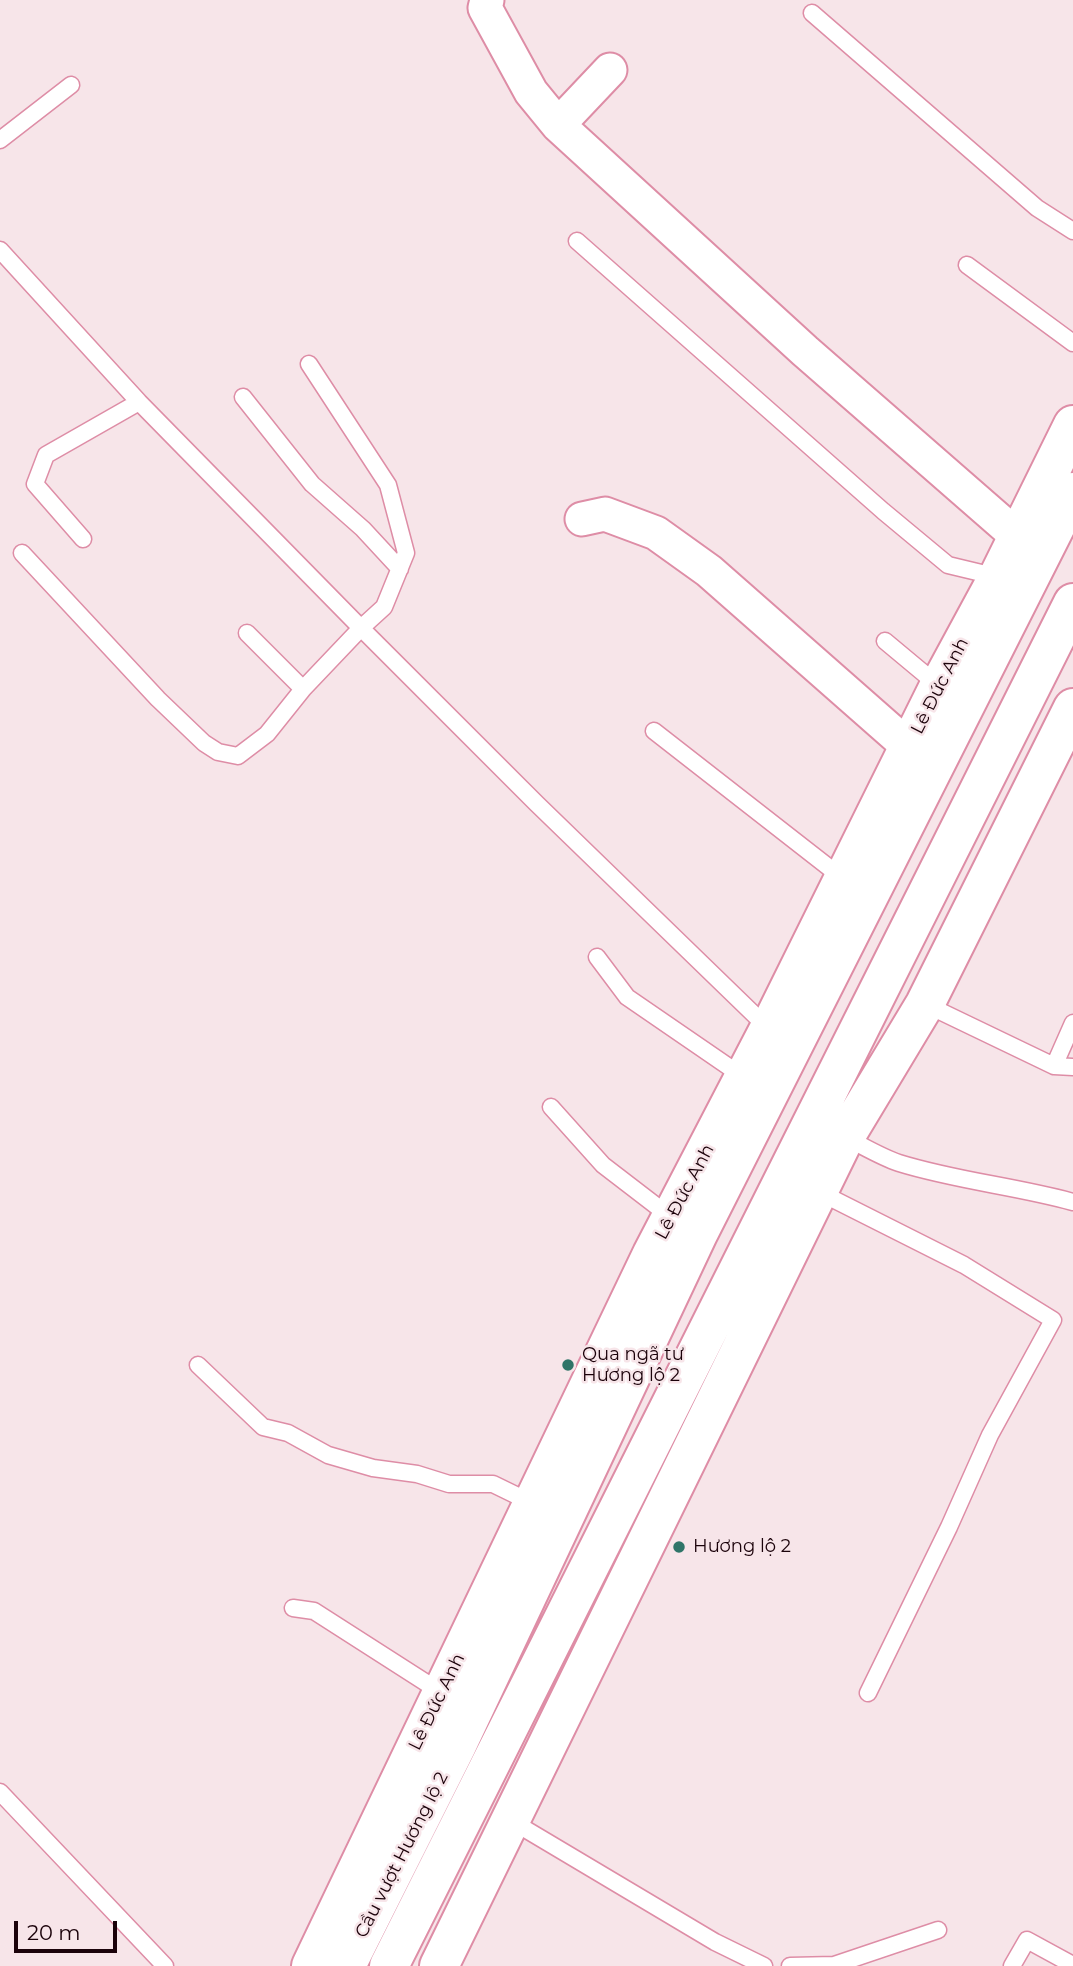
<!DOCTYPE html>
<html>
<head>
<meta charset="utf-8">
<style>
  body { margin:0 }
  #map { position:relative; width:1073px; height:1966px; overflow:hidden; background:#f7e5e9; font-family:Montserrat,sans-serif }
  canvas { display:block }
  .scale { position:absolute; left:14px; top:1921px; width:103px; height:32px; box-sizing:border-box; border:4px solid #1b020a; border-top:0; padding-left:9px; font-size:21px; line-height:24px; white-space:nowrap; color:#1b020a; -webkit-text-stroke:5px #f7e5e9; paint-order:stroke }
</style>
</head>
<body>
<div id="map">
<canvas width="1073" height="1966"></canvas>
<div class="scale">20 m</div>
</div>
<script>
const context = document.querySelector('canvas').getContext('2d');
context.lineJoin = 'round';
function stroke(path, color, width, dash) {
  context.strokeStyle = color;
  context.lineWidth = width;
  context.lineCap = dash ? 'butt' : 'round';
  context.setLineDash(dash || []);
  context.stroke(path);
}
function write(font, color, halo, rows, align = 'center') {
  context.font = font + ' Montserrat,sans-serif';
  context.lineWidth = 5;
  context.setLineDash([]);
  context.textBaseline = 'middle';
  context.strokeStyle = halo;
  context.fillStyle = color;
  for (const [text, x, y, turn = 0] of rows) {
    context.save();
    context.translate(x, y);
    context.rotate((+turn || 0) * Math.PI / 180);
    context.textAlign = isNaN(turn) ? turn : align;
    if (halo) context.strokeText(text, 0, 0);
    context.fillText(text, 0, 0);
    context.restore();
  }
}
const service = new Path2D(`
  M812 13 1037 208 1073 231
  M0 140 71 85
  M577 241 883 511 948 565 998 577
  M0 250 139 402 361 628 537 804 769 1029
  M967 265 1073 343
  M243 397 312 484 363 529 400 569
  M83 539 35 484 46 455 139 402
  M22 553 158 699 204 743 218 752 238 756 267 734 303 689 361 628 384 607 406 553 388 485 309 364
  M247 633 303 689
  M885 641 939 686
  M654 731 845 880
  M597 957 627 997 745 1078
  M925 1004 1054 1066 1073 1067
  M1054 1066 1073 1023
  M551 1107 603 1165 672 1218
  M845 1137C863 1146 881 1157 899 1163 957 1181 1015 1186 1073 1202
  M819 1192 964 1265 1053 1320 990 1435 949 1527 868 1693
  M198 1365 263 1427 288 1433 328 1455 373 1468 417 1474 449 1484H493L532 1503
  M293 1608 314 1611 442 1693
  M0 1792 165 1966
  M510 1820 715 1942 764 1966
  M790 1966 834 1965 938 1930
  M1012 1966 1027 1940 1073 1965`);
const minor = new Path2D(`
  M487 0 485 8 531 92 558 125 805 351 1017 536
  M558 125 610 70
  M582 519 605 514 656 533 709 571 909 747`);
const trunk = new Path2D(`
  M311 1966 652 1254 769 1029 939 686 998 577 1073 425
  M346 1966 457 1745 698 1234 1073 492
  M389 1966 1073 603
  M439 1966 845 1137 925 1004 1073 708`);
stroke(service, '#de8da6', 19);
stroke(minor, '#de8da6', 37);
stroke(trunk, '#de8da6', 42);
stroke(service, '#fff', 16);
stroke(minor, '#fff', 33);
stroke(trunk, '#fff', 38);
for (const [x, y, r, color] of [
  [568,1365,7,"#2f7468"],
  [679,1547,7,"#2f7468"]
]) {
  const dot = new Path2D();
  dot.arc(x, y, r, 0, 2 * Math.PI);
  context.fillStyle = color;
  context.fill(dot);
  stroke(dot, '#f7e5e9', 2.5);
}
write('18px', '#1b020a', '#f7e5e9', [
  ["Lê Đức Anh",940,686,-63],
  ["Lê Đức Anh",685,1192,-62],
  ["Lê Đức Anh",437,1702,-64],
  ["Cầu vượt Hương lộ 2",402,1855,-63]
]);
write('18px', '#1b020a', '#f7e5e9', [
  ["Qua ngã tư",582,1355],
  ["Hương lộ 2",582,1376],
  ["Hương lộ 2",693,1547]
], 'left');
</script>
</body>
</html>
